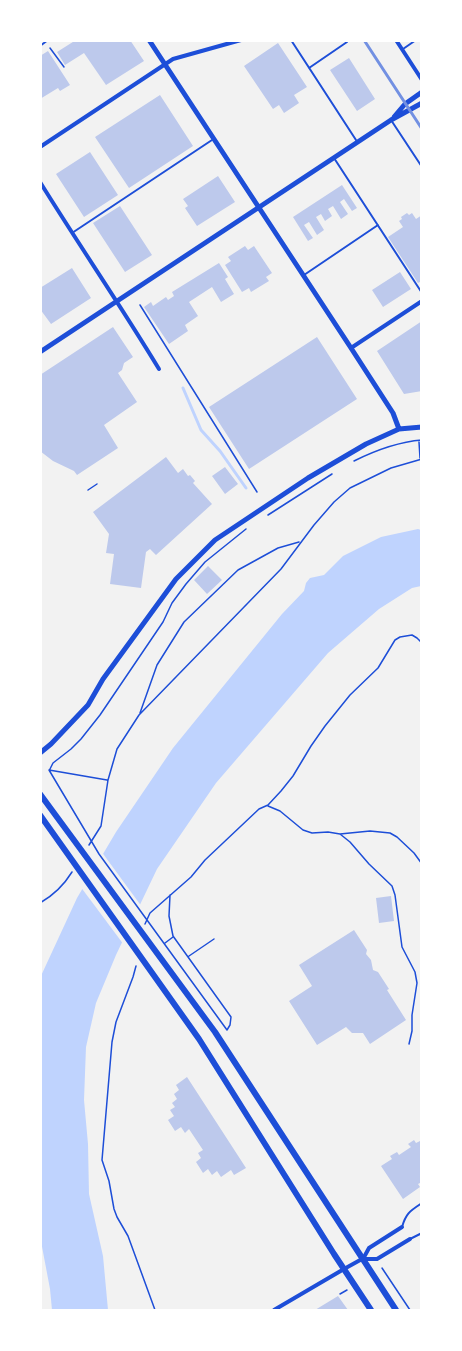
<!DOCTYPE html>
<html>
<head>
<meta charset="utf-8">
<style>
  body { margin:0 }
  #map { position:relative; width:462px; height:1351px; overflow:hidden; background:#f2f2f2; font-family:Bitter,serif }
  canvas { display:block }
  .frame { position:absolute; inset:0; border:42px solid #fff; pointer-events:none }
</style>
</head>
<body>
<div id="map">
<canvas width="462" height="1351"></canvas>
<div class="frame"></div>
</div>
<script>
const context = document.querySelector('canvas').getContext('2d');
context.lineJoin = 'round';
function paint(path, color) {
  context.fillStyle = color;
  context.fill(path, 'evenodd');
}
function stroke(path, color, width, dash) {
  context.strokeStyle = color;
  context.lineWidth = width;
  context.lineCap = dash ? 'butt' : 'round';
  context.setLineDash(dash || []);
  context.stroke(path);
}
paint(new Path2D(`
  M418 529 421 530V586L412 588 379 609 328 653 216 783 157 869 116 955 96 1003 86 1047 84 1100 88 1144 89 1194 103 1256 108 1310H52L50 1289 40 1236V978L77 898 116 832 173 748 282 614 304 591 306 583 310 578 324 575 343 556 381 537Z`), '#bfd3fe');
paint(new Path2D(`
  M101 851 142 907 124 945 80 886Z`), '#f2f2f2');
stroke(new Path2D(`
  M183 388 201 430 220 451 246 488`), '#bfd3fe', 3);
paint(new Path2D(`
  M76 40H130L144 61 106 85 84 53 65 65 57 52Z
  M278 43 307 87 294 95 299 103 284 113 279 105 273 109 244 66Z
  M48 51 70 85 60 91 58 88 40 99V56Z
  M349 58 375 99 357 111 330 70Z
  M160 95 193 146 129 188 95 137Z
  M90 152 118 195 84 217 56 174Z
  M218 176 235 202 197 226 185 208 188 206 183 199Z
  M342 185 357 208 352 211 344 199 340 202 348 214 341 219 333 206 328 209 332 216 325 221 321 214 316 217 324 230 317 235 309 222 304 225 313 238 308 241 293 217Z
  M120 206 152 255 125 272 93 223Z
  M407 213 409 215 412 213 416 219 422 215V281L418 283 388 237 403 227 399 221 402 219 401 217Z
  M245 246 248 250 254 246 272 273 266 277 269 281 251 292 249 288 242 292 225 265 231 261 228 257Z
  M219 263 228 277 225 279 234 294 221 302 212 287 189 302 198 316 185 325 188 331 169 344 144 307 151 302 153 306 166 297 168 300 174 296 172 292Z
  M72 268 91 298 51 324 40 309V288Z
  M400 272 411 289 383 307 372 290Z
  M422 321V391L404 394 377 351Z
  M113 327 133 357 124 363 122 370 118 373 137 402 104 425 118 448 77 475 74 471 53 461 40 451V375Z
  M317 337 357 399 249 469 209 407Z
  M166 457 178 473 183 469 188 476 190 475 195 481 193 483 212 504 156 555 150 549 146 552 141 588 110 584 114 554 106 553 109 534 93 512Z
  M225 467 238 484 225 494 212 476Z
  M208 566 222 580 207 594 194 580Z
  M391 896 394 921 379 923 376 898Z
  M354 930 367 950 366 954 371 960 373 970 378 972 389 989 387 990 406 1020 370 1044 363 1033H352L346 1027 317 1045 289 1001 312 986 299 965Z
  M187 1077 246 1168 234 1175 231 1170 221 1177 217 1171 212 1175 208 1169 203 1173 196 1162 201 1158 198 1153 203 1150 189 1129 185 1133 181 1127 175 1131 168 1120 174 1116 170 1110 175 1107 172 1103 177 1099 174 1094 179 1090 176 1085Z
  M414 1140 416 1143 422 1140V1182L418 1184 420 1187 403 1199 381 1166 392 1159 390 1156 397 1152 399 1155 411 1147 408 1144Z
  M338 1296 348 1310H315Z`), '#bdc9ec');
stroke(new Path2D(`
  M50 48 64 67
  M140 305 257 492
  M419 442 420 458
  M354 461C376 450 397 442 422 440
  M88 490 97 484
  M268 515 332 474
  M140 713 157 665 184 622 238 570 278 548 299 542
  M50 769 53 763 71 749 81 739 100 715 163 622 172 603 186 584 205 562 246 529
  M107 780 49 770 99 854 227 1030 230 1025 231 1017 173 936 169 916 170 895
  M268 806 280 811 303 830 312 833 328 832 340 834 370 831 390 833 397 837 414 853 422 864
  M340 834 350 842 369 864 392 886 395 895 402 947 415 972 417 983 412 1015V1031L409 1044
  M89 845 101 826 108 780 117 749 139 715 281 569 314 525 334 502 350 488 391 468 422 459
  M40 903C54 895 64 885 72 872
  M145 924 150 913 191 877 205 860 259 809 268 805 281 791 293 776 311 746 325 726 350 695 378 668 395 640 400 637 412 635 417 638 422 643
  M165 943 173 937
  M189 956 214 939
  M136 966 133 977 116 1022 112 1042 102 1160 109 1181 114 1209 117 1217 128 1236 155 1310
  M382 1268 410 1310
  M340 1294 347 1290`), '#1d4ed8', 1.5);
stroke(new Path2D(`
  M291 40 356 140
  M40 46 48 40
  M403 49 416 40
  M309 68 347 42
  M391 120 422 167
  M334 158 422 293
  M72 233 212 140
  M304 275 378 225
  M402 1227C406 1213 410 1211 422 1203
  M410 1239 422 1233`), '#1d4ed8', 2);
stroke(new Path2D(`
  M396 40 422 80
  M40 147 173 59 241 40
  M40 182C79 245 121 306 159 369
  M351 348 422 301
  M363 1259 369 1248 402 1227
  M274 1310 344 1269 362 1259H377L410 1239`), '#1d4ed8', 4);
stroke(new Path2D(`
  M149 40 351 348 393 413 399 429
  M394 117 405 104 422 92
  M40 352 391 120 422 103
  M40 753 51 744 88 705 103 679 176 579 215 540 308 478 366 444 399 429 422 427`), '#1d4ed8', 5);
stroke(new Path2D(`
  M40 794 215 1032 396 1310
  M40 815 199 1039 334 1254 371 1310`), '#1d4ed8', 6);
stroke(new Path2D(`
  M364 40 422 129`), '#7290e2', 3);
</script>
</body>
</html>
